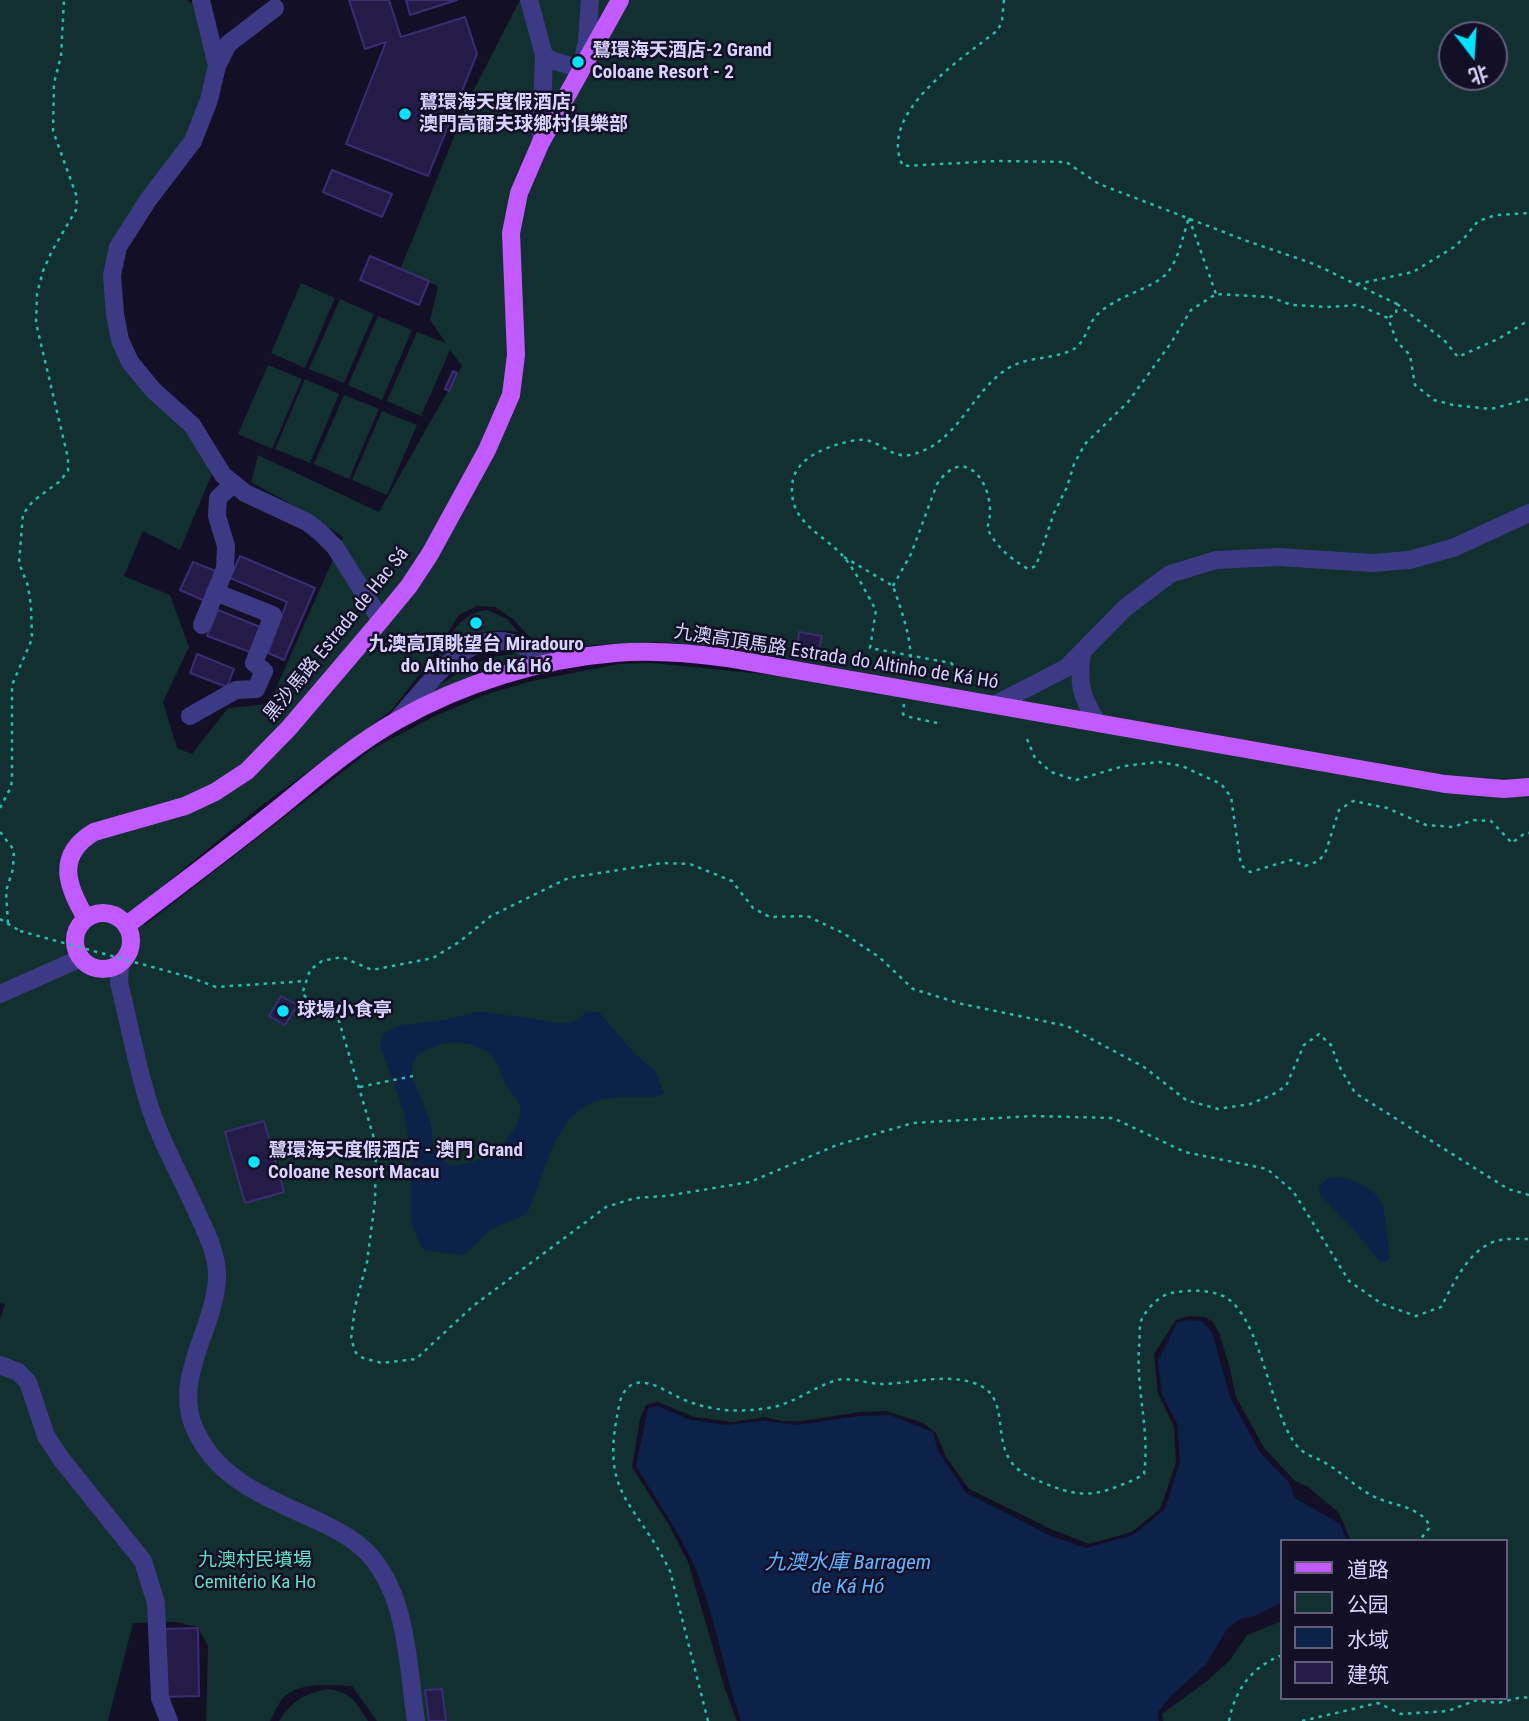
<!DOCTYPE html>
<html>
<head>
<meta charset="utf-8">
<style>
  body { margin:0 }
  #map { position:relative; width:1529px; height:1721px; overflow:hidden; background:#130f26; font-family:"Roboto Condensed","Noto Sans SC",sans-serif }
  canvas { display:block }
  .legend { position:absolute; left:1280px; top:1539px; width:228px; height:161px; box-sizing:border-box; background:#130f26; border:2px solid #625e7d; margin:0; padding:9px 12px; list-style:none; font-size:21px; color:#d9d4ff }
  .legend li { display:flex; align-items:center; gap:14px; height:35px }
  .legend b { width:35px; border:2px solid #625e7d }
  .north { position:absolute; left:1438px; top:21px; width:70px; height:70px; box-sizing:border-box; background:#130f26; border:2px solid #625e7d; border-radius:50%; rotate:163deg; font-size:19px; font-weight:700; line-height:28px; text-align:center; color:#d9d4ff }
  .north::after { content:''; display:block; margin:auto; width:24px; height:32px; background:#00e5ff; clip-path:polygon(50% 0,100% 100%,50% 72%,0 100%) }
</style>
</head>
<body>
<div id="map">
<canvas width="1529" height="1721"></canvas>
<ul class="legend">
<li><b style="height:9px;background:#c25bff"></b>道路</li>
<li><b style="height:19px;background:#12302f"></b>公园</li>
<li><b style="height:19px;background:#0c2248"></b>水域</li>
<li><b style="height:19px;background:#241b47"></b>建筑</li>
</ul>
<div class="north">北</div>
</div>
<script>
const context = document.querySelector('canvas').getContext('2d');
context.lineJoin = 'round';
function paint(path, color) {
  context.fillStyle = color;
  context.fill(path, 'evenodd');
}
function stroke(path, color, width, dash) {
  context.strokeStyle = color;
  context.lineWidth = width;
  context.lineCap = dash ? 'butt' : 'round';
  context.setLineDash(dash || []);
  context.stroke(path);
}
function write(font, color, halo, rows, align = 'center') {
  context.font = font + ' "Roboto Condensed","Noto Sans SC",sans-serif';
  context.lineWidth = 5;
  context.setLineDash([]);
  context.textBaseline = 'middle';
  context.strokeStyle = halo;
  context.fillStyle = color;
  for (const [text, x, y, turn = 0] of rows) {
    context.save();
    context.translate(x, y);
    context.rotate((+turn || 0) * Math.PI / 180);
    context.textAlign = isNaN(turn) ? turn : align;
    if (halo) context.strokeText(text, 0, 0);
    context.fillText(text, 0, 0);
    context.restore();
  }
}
paint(new Path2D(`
  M0 0H187L200 8 217 66 209 100 118 248 120 340 217 462 180 550 143 531 124 576 170 595 189 647 163 702 177 748 192 754 228 708 269 704 343 537 307 513 251 482 258 455 379 512 462 366 450 350 421 416 387 401 417 332 446 343 430 320 438 286 400 270 471 95 520 0H1529V1721H1163L1162 1714 1207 1681 1230 1660 1247 1635 1282 1621V1698H1506V1541H1351L1339 1513 1308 1487 1295 1481 1264 1448 1236 1397 1229 1365 1219 1333 1213 1322 1205 1317 1189 1316 1176 1320 1154 1354 1158 1393 1174 1427 1176 1463 1160 1509 1132 1532 1089 1544 1053 1530 969 1489 946 1457 936 1433 923 1423 886 1411 860 1412 802 1421H782L765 1417 733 1422 694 1417 658 1402 646 1405 640 1419 632 1467 669 1525 688 1562 725 1689 737 1721H377L352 1686C331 1685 302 1682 285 1696 279 1701 274 1714 270 1721H206L208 1646 198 1627 175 1622 133 1623 108 1721H0V1319L5 1304 0 1303ZM1452 35H1494V77H1452ZM477 606 495 607 513 619 535 643 556 647 657 642 726 648 853 671 902 688 652 663 619 664 532 681 487 694 433 717 372 749 145 925 136 908 257 809 391 711 432 658 459 615Z
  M301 283 335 298 305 368 271 353Z
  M340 299 374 314 344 383 309 369Z
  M378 316 412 330 382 400 348 385Z
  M268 365 302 379 272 449 238 434Z
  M305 379 339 394 310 463 275 449Z
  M344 395 379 409 349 479 314 464Z
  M382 411 417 425 387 495 352 480Z
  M487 610 507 619 518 632C477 626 463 639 433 664 447 642 458 612 487 610Z
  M516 649 528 656 477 673 433 693 431 692 434 684 439 685C465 669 483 656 515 654Z
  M328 1689C351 1692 356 1702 368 1721H279C292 1701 304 1693 328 1689Z`), '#12302f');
paint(new Path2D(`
  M482 1011C500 1016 518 1016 537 1019 547 1021 558 1025 569 1023 576 1021 582 1016 587 1011L599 1012 634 1053 656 1072 664 1093C656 1100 629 1096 617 1097 553 1101 549 1169 527 1214 515 1220 501 1223 489 1231 479 1238 474 1249 463 1255L424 1250 420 1245 411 1222V1154L404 1112 380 1046 383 1033 401 1025 434 1022ZM446 1043C466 1042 488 1046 498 1065 501 1072 502 1079 506 1085 511 1094 519 1098 520 1108 522 1128 499 1150 482 1158 473 1163 461 1165 451 1166 424 1151 437 1140 429 1119 417 1082 391 1056 446 1043Z
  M1342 1177C1372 1187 1384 1194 1386 1226 1387 1238 1390 1248 1389 1260L1381 1263 1354 1230 1320 1195 1319 1186 1328 1178Z
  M1189 1320 1202 1321 1212 1332 1230 1397 1261 1454 1288 1481 1295 1498 1340 1524 1346 1538 1345 1541H1282V1602L1254 1616 1240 1619 1227 1629 1206 1664 1170 1697 1158 1712 1159 1721H741C724 1673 716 1621 698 1575 683 1536 657 1502 636 1466L648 1408 658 1406 690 1420 726 1425 764 1421 797 1425 859 1416 890 1415 933 1432 938 1451 966 1493 1051 1536 1086 1548 1133 1535 1165 1509 1180 1462 1177 1423 1162 1395 1158 1361 1177 1322Z`), '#0c2248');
const building = new Path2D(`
  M349 0H389L401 37 465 17 477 54 428 176 346 144 386 42 365 49Z
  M406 0H457L410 15Z
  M332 170 392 194 382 217 323 192Z
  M370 256 429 281 419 305 360 280Z
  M453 371 457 373 449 391 445 389Z
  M240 556 315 588 284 660 268 653 287 602 230 578Z
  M193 562 218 572 205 601 180 590Z
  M218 610 263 628 253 653 207 636Z
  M799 632 822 636 819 650 798 647Z
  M197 654 234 669 227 687 190 673Z
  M281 996 297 1005 285 1025 269 1016Z
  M264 1121 284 1192 245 1203 225 1132Z
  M198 1628 199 1696 162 1697 161 1629Z
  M442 1689 446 1721H429L425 1690Z`);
paint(building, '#241b47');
stroke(building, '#3b2d73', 2);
stroke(new Path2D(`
  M1004 0 1002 21 998 30C963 58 876 113 903 166L997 161 1066 162 1099 184 1247 241 1314 264 1397 304 1396 314 1388 318
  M1189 218 1216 294
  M1357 284 1413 272 1454 247 1465 237 1478 221 1496 215 1529 213
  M1397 304 1444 340 1458 357 1500 338 1529 320
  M844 557 893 586C903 615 914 644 910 674
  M893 586 911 554 937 484C968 438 1000 494 987 528 997 548 1010 558 1028 569L1036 566 1054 513 1067 487 1074 464 1085 444 1128 402 1171 343 1191 310 1216 294 1270 297 1292 305 1327 307 1358 305 1388 318 1397 342 1410 355 1415 385 1434 400 1453 405 1491 409 1529 399
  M968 685 965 677 951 663 870 648 876 610C866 593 856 571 843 556 824 535 793 524 792 492 790 463 816 451 839 444 847 442 857 439 865 440 881 442 892 458 909 455 957 446 970 393 1007 369 1027 356 1051 360 1072 350 1085 344 1087 326 1096 316 1114 296 1154 289 1168 272 1179 258 1183 235 1189 218
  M904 704 903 714 905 716 937 723
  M1027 739 1035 758 1051 772 1076 780 1124 766 1159 762 1182 766 1221 784 1231 797 1241 865 1250 872 1291 860 1305 866 1319 861 1326 851 1339 810 1353 801 1387 808 1426 825 1453 827 1474 820 1491 821 1512 843 1525 833H1529
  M0 808 11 787 12 779V685L32 639 31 606 28 586 19 563 23 514 33 501 59 482 68 471V458L36 323 37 294 43 271 52 251 76 210 77 197 53 131 54 83 61 56 64 0
  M0 832 14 850 13 869 6 891 8 924
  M0 919 20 931
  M189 977 216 987 306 981
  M360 1087 413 1076
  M1529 1195 1508 1189 1355 1093 1339 1066 1331 1045 1319 1034 1304 1045 1286 1086 1272 1095 1250 1104 1218 1109 1186 1100 1144 1067 1067 1026 962 1004 913 989 879 957 843 933 807 916 770 917 753 908 732 881 690 864 663 863 568 878 491 916 459 942 433 958 372 970 342 957 322 961 310 970 302 994 339 1021 376 1145 375 1201 367 1262 355 1307 351 1339 356 1353 363 1358 382 1363 416 1359 473 1306 606 1207 635 1198 666 1196 750 1182 837 1145 913 1123 1033 1116 1113 1118 1185 1152 1267 1169 1293 1191 1349 1281 1382 1304 1416 1316 1441 1307C1454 1283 1468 1250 1496 1241 1506 1238 1519 1239 1529 1239
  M708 1721 670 1571C634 1498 598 1496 620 1402 623 1389 633 1380 646 1383 658 1385 669 1393 680 1398 709 1411 737 1413 768 1408 794 1404 813 1387 837 1380 850 1377 866 1383 879 1384 910 1384 943 1373 974 1383 1010 1394 993 1435 1010 1460 1017 1472 1031 1478 1044 1483 1070 1494 1089 1498 1116 1487 1126 1483 1135 1480 1144 1474 1150 1431 1136 1390 1139 1347 1140 1339 1139 1328 1141 1321 1145 1310 1160 1295 1171 1293 1188 1290 1208 1289 1223 1296 1261 1314 1269 1412 1297 1446 1304 1455 1315 1457 1324 1462 1343 1473 1357 1489 1377 1498 1395 1506 1422 1507 1430 1527L1419 1541
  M1229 1721C1235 1689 1252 1667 1282 1655
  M1302 1721 1378 1703 1401 1714 1448 1711 1477 1700 1498 1703 1522 1697 1529 1698`), '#2fb8b0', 2.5, [3.5, 5]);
stroke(new Path2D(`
  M201 0 217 66
  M529 0 544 55 551 60 581 69 587 41 590 0
  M275 8 228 44 217 66 209 100 193 141 148 200 118 247 112 275 115 314 120 340 130 362 153 390 192 425 223 475 245 493 307 522 321 533 335 547 381 620
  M541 142 544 55
  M202 625 225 569 226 546 217 516 218 498 232 485
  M1082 652C1078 682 1080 695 1097 722
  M996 704 1066 668 1125 608 1170 574 1216 560 1278 557 1373 563 1409 560 1453 548 1529 513
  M190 716 236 690 256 689 264 671 254 663 273 615 215 592
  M397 720C442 669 479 607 551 663
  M120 964 119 983C129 1022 136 1063 148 1101 159 1138 179 1173 195 1208 205 1230 218 1254 217 1278 215 1328 173 1377 194 1427 217 1482 272 1499 322 1523 341 1532 359 1542 373 1559 408 1602 408 1669 416 1721
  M0 994 81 958
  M0 1365 18 1372 28 1382 46 1436 62 1460 143 1561 156 1603 160 1698 169 1721`), '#3d3a85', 18);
stroke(new Path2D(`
  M75 941a28 28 0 1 1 56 0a28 28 0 1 1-56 0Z
  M86 918C66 885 56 855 94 832L185 806 215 792 247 771 289 728 381 620 409 586 430 554 487 450 511 395 516 355 511 233 519 193 541 142 620 0
  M127 925C178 886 229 848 279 808 317 777 355 744 398 720 463 683 541 659 615 653 652 650 690 653 727 658L1445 784 1504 789 1529 787`), '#c25bff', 18);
stroke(new Path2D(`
  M20 931 189 977`), '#2fb8b0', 2.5, [3.5, 5]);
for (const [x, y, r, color] of [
  [578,62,7,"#00e5ff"],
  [405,114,7,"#00e5ff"],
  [476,623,7,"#00e5ff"],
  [283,1011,7,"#00e5ff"],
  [254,1162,7,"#00e5ff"]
]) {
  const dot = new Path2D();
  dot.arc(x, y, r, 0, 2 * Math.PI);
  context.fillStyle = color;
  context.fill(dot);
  stroke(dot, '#130f26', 2.5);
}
write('bold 19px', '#d9d4ff', '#130f26', [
  ["鷺環海天酒店-2 Grand",592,51],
  ["Coloane Resort - 2",592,73],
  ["鷺環海天度假酒店,",419,103],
  ["澳門高爾夫球鄉村俱樂部",419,125],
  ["九澳高頂眺望台 Miradouro",476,645,"center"],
  ["do Altinho de Ká Hó",476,667,"center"],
  ["球場小食亭",297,1011],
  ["鷺環海天度假酒店 - 澳門 Grand",268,1151],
  ["Coloane Resort Macau",268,1173]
], 'left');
write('19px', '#d9d4ff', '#130f26', [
  ["黑沙馬路 Estrada de Hac Sá",337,635,-51],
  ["九澳高頂馬路 Estrada do Altinho de Ká Hó",836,658,9]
]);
write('19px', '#5fe0c0', '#130f26', [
  ["九澳村民墳場",255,1561],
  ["Cemitério Ka Ho",255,1583]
]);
write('italic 21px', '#62b6ff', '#130f26', [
  ["九澳水庫 Barragem",848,1564],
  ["de Ká Hó",848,1588]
]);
</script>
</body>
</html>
